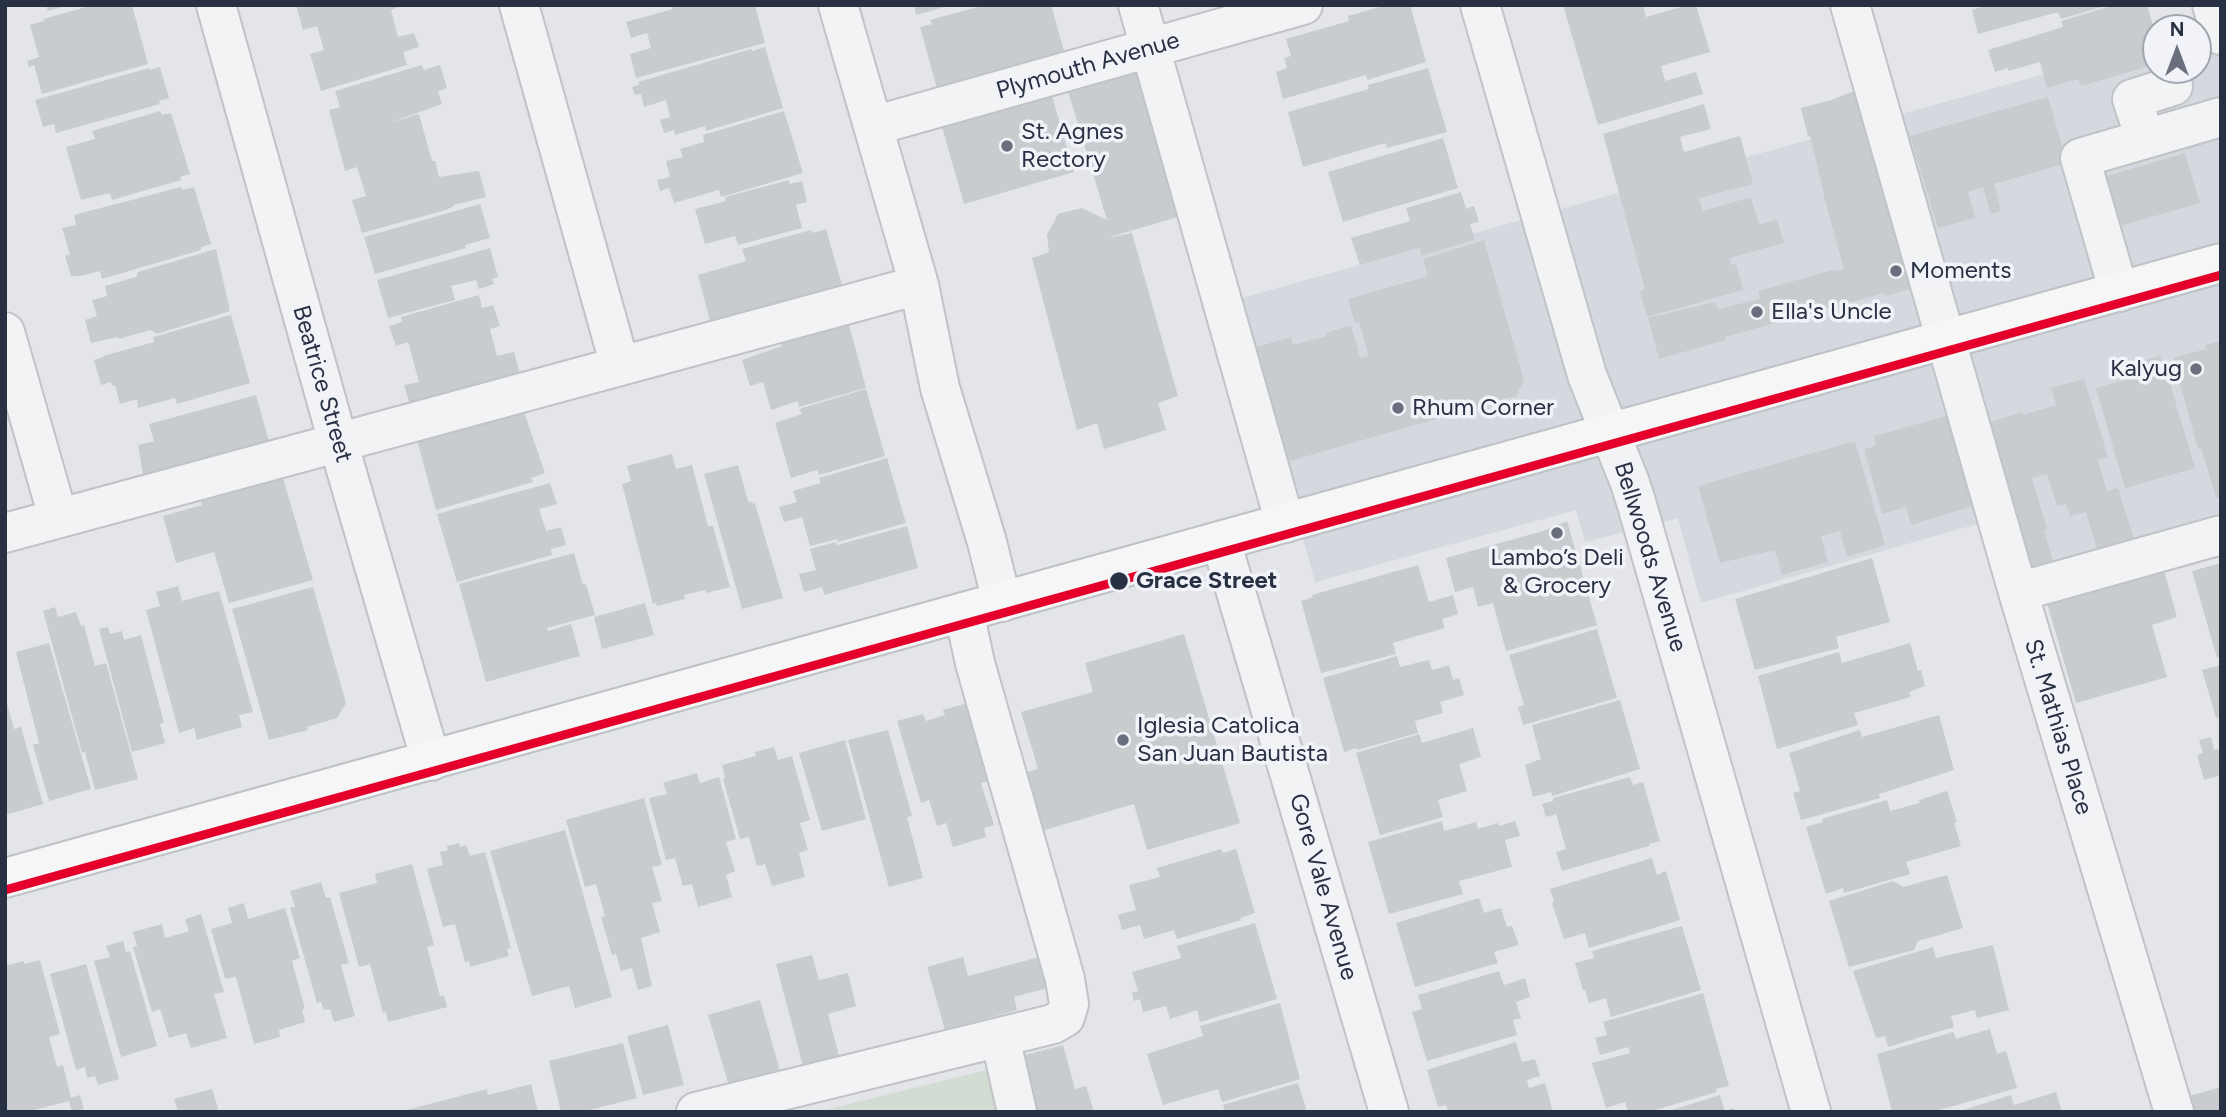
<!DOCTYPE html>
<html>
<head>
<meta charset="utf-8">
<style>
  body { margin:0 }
  #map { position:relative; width:2226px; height:1117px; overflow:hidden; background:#e3e5e8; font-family:Figtree,sans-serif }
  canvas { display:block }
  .frame { position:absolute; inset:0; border:7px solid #283043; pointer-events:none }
  .north { position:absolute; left:2142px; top:14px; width:70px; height:70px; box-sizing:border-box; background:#f1f3f8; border:2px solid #a1a5b0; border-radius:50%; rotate:0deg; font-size:19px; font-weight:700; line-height:28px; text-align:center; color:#283043 }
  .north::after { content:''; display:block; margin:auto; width:24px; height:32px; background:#696f7d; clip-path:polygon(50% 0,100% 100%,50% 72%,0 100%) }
</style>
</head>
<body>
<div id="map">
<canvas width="2226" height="1117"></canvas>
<div class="frame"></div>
<div class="north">N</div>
</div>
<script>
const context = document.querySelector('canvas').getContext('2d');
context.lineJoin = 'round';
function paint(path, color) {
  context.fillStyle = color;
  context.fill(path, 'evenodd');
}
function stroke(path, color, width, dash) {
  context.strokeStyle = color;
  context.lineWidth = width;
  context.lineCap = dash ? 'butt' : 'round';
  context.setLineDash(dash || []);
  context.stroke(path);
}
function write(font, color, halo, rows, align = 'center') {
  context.font = font + ' Figtree,sans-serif';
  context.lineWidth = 7;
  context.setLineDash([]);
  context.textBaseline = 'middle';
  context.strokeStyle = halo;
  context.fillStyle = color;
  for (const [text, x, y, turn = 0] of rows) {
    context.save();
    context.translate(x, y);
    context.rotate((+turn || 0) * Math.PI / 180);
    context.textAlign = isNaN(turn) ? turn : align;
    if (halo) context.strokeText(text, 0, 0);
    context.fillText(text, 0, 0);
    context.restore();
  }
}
paint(new Path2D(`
  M2221 25V544L2010 602 1984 522 1701 603 1678 518 1585 542 1576 510 1315 582 1238 299 2156 43V70H2198V31Z`), '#d4d8df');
paint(new Path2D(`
  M986 1070 997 1112H817Z`), '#d2dcd3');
paint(new Path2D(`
  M46 5H63L64 6 48 11Z
  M93 5H132L148 64 42 94 34 65 29 67 27 61 39 57 30 25 44 21V19Z
  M296 5H404L391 10 398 37 414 33 419 47 403 52 407 65 321 91 310 54 324 50 317 26 303 30Z
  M672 5H755L765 43 636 78 630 54 651 48 647 33 631 38 626 22 673 9Z
  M914 5H948V6L916 15Z
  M985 5H1051L1066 58 938 92 920 27 932 24 930 20Z
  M1386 5H1410L1426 62 1367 80 1366 75 1283 99 1276 72 1287 68 1284 58 1291 56 1286 39 1349 21 1348 16Z
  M1563 5H1643L1646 17 1688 5H1696L1710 52 1661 66 1665 81 1696 72 1703 94 1598 125Z
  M1987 5H2105V6L2061 19 2058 12 1978 34 1972 10Z
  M2114 5H2147L2156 36V62L2146 65V67L2081 86 2078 79 2047 88 2040 62 2008 71V68L1995 72 1988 50 2063 27 2061 21Z
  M765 47 783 108 706 131 705 126 675 135 674 130 664 133 660 120 670 117 666 100 644 107 641 94 635 95 632 87 639 85 638 82 751 49 752 51Z
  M422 65 424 70 440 65 447 88 438 91 442 104 389 123 419 114 432 161H435L439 177 479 171 486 197 454 205V206L446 210 362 233 352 200 366 196 357 167 345 171 329 110 340 107 335 91Z
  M1138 66 1184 215 1107 238 1132 233 1178 396 1158 403 1166 430 1104 449 1097 423 1077 430 1032 258 1049 252 1047 235 1058 214 1082 208 1107 220 1067 88Z
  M160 67 169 98 159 101 160 104 56 133 54 124 43 127 35 100 149 68 150 70Z
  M1428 68 1447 132 1387 148 1385 143 1303 167 1288 112 1369 89 1368 85Z
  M1050 89 1074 172 964 204 940 120Z
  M1860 89 1920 286 1885 296 1884 293 1725 337 1726 340 1659 359 1648 318 1715 302 1718 309 1760 299 1758 291 1836 269V271L1844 269 1823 193H1824L1810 136 1808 137 1801 108 1831 100Z
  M2048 97 2067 163 1994 184 2001 211 1991 214 1983 187 1968 192 1975 218 1938 228 1910 136Z
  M1704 104 1711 129 1680 137 1684 152 1740 136 1753 184 1699 198 1703 211 1751 197 1759 225 1777 219 1784 243 1729 258 1731 265 1736 264 1743 290 1647 317 1640 291 1645 289 1603 134Z
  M160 111 162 115 171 113 190 174 180 177 181 180 112 200 110 193 81 200 66 147 95 139 92 131Z
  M784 111 803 173 721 197 719 190 674 203 669 188 660 191 657 180 670 177 666 161 683 157 680 149 704 142 703 135Z
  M1443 138 1458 188 1343 222 1328 172Z
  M2185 153 2200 203 2117 227 2103 177Z
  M789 180 790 184 802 181 807 202 796 205 802 228 738 245 735 236 705 244 695 209 726 201 725 197Z
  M181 187 183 190 194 187 211 244 201 247V250L102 279 100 271 81 276H71L65 256 70 254 62 228 76 225 74 215Z
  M1461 192 1466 209 1474 206 1479 222 1470 224 1475 240 1421 256 1420 248 1360 265 1351 238 1410 221 1406 208Z
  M480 204 490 238 465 245 466 248 375 274 364 237Z
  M826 229 845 296 711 325 698 275 746 261 742 249 811 230 812 233Z
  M1484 240 1524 380 1516 396 1283 463 1250 349 1291 337 1293 345 1327 336 1326 333 1351 325 1360 358 1369 356 1359 322 1355 323 1348 299 1428 276 1423 259Z
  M490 248 498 277 492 279 494 284 479 289 476 280 451 286 455 300 388 318 377 280Z
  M216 249 230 311 157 334 150 330 119 339 118 337 91 343 85 320 97 316 92 300 107 296 105 286 136 277 138 272Z
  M479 295 482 308 493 305 500 326 490 329 497 356 514 352 523 385 413 415 404 385 419 382 408 342 396 346 389 326 402 322 401 317Z
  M231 315 250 383 177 404 175 398 138 408 137 399 120 404 115 385 112 386 111 382 101 385 94 360 104 357 103 356 154 342 153 337Z
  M848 321 866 388 799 407 798 401 771 410 763 382 750 386 742 360 782 346 780 341Z
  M2221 341V497L2216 498 2201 448 2198 449 2173 358 2206 349 2205 345Z
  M2160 356 2164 368 2165 367 2195 468 2125 488 2096 388 2134 377 2130 364Z
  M2084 379 2108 457 2098 460 2107 491 2118 488 2138 552 2101 563 2086 512 2070 516 2066 504 2057 506 2047 474 2032 478 2047 529 2044 530 2053 561 2030 568 1987 423 2022 412 2023 415 2056 405 2051 388Z
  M866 389 885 456 819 475 817 470 791 478 775 423 802 414 799 409Z
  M256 395 274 459 168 488 163 470 143 475 138 445 154 441 149 424Z
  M524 412 545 473 531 478 533 482 436 510 417 440Z
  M1953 414 1980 504 1911 525 1906 507 1882 514 1864 449 1876 446 1874 436Z
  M1855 441 1885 545 1847 557 1840 531 1821 536 1828 562 1782 575 1775 550 1720 563 1698 486Z
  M672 454 676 469 692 465 708 526H713L730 587 706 593 705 590 684 595 685 599 657 606 656 603 653 604 622 484 631 481 627 466Z
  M887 458 906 523 838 542 837 539 810 546 802 517 784 522 779 507 797 502 793 491 821 483 819 478Z
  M738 465 748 501 755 504 783 598 742 609 704 474Z
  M283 478 313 580 229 603 214 552 176 563 163 516 202 505 201 501Z
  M550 483 557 504 539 509 546 531 561 527 566 545 551 549 552 555 457 582 437 514Z
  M1567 521 1597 625 1506 651 1493 603 1478 607 1473 587 1455 592 1446 558 1543 531Z
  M907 526 918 568 824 595 822 587 804 592 799 574 816 570 810 549 836 542 837 545Z
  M574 553 583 585 586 584 595 615 547 628 548 631 571 624 580 656 486 682 459 584Z
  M1872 558 1890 622 1836 637 1839 648 1755 670 1735 599Z
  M2162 563 2177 617 2152 625 2167 677 2076 703 2045 596Z
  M2221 563V657L2217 658 2192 571Z
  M1418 565 1429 602 1453 595 1458 614 1442 619 1445 628 1393 643 1396 654 1321 673 1301 601 1313 597 1312 595Z
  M178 586 182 601 219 591 253 712 239 715 242 727 197 740 194 728 179 733 146 610 160 606 156 592Z
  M313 587 346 703 337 718 307 727 308 730 269 740 232 609Z
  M645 603 654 635 602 649 594 617Z
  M55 607 58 617 76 612 81 626 84 625 95 666 106 663 138 779 95 790 85 752 82 753 43 611Z
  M108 627 110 634 122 631 124 640 141 635 164 723 160 724 165 743 132 752 99 629Z
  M1597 629 1617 698 1523 725 1518 707 1524 705 1509 655Z
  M1184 634 1240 823 1147 850 1134 804 1034 833 1016 775 1038 769 1021 712 1093 692 1085 663Z
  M49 643 91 789 49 801 33 745 39 743 16 652Z
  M1910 643 1918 671 1921 670 1925 686 1909 692 1911 697 1854 713 1858 725 1777 749 1758 676 1839 652 1842 663Z
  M1397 656 1400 667 1429 660 1432 670 1449 665 1453 680 1459 678 1464 695 1440 702 1443 713 1415 721 1418 733 1357 750 1356 748 1344 752 1323 678Z
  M2221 665V717L2216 718 2202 670Z
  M6 700 14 729 21 727 43 804 5 815Z
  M1620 700 1640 769 1552 796 1551 792 1533 797 1525 765 1541 759 1532 725Z
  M968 703 992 780 981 783 994 825 984 828 986 837 953 847 946 823 937 826 929 800 921 803 897 721 923 714 926 721 945 715 943 710Z
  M1939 715 1954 770 1879 794 1880 798 1801 820 1793 793 1800 791 1789 753 1860 730 1862 737Z
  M1473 728 1481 757 1459 764 1467 791 1438 800 1443 817 1380 835 1356 753 1419 734 1422 743Z
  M888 730 912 816 907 817 923 878 889 887 848 740Z
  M2211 737 2214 750 2221 748V775L2204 780 2197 755 2203 753 2199 740Z
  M845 740 866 819 822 831 799 753Z
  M774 747 778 760 792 756 810 820 800 823 808 850 799 853 805 877 772 886 765 864 757 866 749 837 740 839 723 779 725 778 722 765 756 756 755 752Z
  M697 773 700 783 719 777 736 839 726 842 735 871 726 875 732 897 698 907 692 884 683 886 675 858 666 860 649 798 667 794 663 783Z
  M1630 777 1633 785 1643 782 1660 841 1649 844V846L1562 871 1556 852 1566 849 1556 814 1546 817 1542 804 1553 801V798Z
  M1947 791 1957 822 1954 823 1961 846 1906 862 1910 874 1844 893 1843 888 1826 894 1806 827 1823 822 1822 819 1887 800 1890 811 1920 803 1919 800Z
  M644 798 662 865 652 867 662 901 652 903 660 932 641 938 652 986 638 990 632 968 621 971 616 954 612 955 601 917 605 916 596 884 585 887 566 820Z
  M1442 821 1444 831 1476 822 1478 829 1498 823 1499 826 1515 821 1520 836 1505 840 1512 867 1459 881 1463 894 1389 914 1368 842Z
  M565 830 612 997 575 1008 569 986 532 996 490 851Z
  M459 843 460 847 466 845 470 856 485 852 511 948 507 949 509 956 470 967 469 961 465 962 455 924 443 927 427 869 443 865 440 852 448 850 447 846Z
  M1221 849 1223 853 1236 849 1255 913 1240 918 1241 920 1177 939 1174 930 1144 939 1140 925 1122 930 1118 915 1136 910 1129 885 1160 877 1157 868Z
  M1652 858 1657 875 1666 871 1680 920 1589 948 1585 933 1564 939 1552 903 1554 902 1550 889Z
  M412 864 434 945 427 947 440 996H444L447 1007 388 1022 386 1012 383 1013 370 964 359 967 339 893 377 883 375 874Z
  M1947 875 1963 928 1918 941 1914 950 1849 967 1829 901 1893 881 1903 887Z
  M321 882 326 898 330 897 349 963 341 965 355 1016 334 1022 330 1009 324 1010 321 1002 317 1003 290 907H295L290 891Z
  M1479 898 1484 913 1501 908 1507 927 1512 926 1519 945 1494 952 1498 963 1415 987 1396 923Z
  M244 903 248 919 285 908 300 958 292 961 305 1009H302L305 1022 279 1030 280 1037 254 1044 236 977 225 979 211 929 232 923 228 908Z
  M201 914 224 992 214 994 227 1038 191 1048 186 1033 169 1038 160 1009 152 1012 133 947 137 946 133 932 162 924 165 938 169 937 189 931 185 919Z
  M1255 923 1277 999 1200 1022 1197 1010 1170 1019 1166 1006 1143 1012 1140 999 1134 1001 1132 993 1138 991 1132 972 1181 958 1177 946Z
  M1682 926 1701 990 1611 1017 1606 998 1589 1003 1585 990H1583L1575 963 1594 958 1592 951Z
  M123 941 126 952 130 951 157 1046 121 1057 94 961 110 957 106 946Z
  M1993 945 2009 1010 1977 1018 1975 1010 1951 1016 1954 1027 1888 1047 1885 1036 1876 1038 1853 971 1933 947 1936 958Z
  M812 955 819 980 848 973 856 1006 828 1014 839 1056 803 1066 776 964Z
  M1043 956 1052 987 1014 997 1017 1010 945 1030 927 967 963 957 968 976Z
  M40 960 60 1034 49 1037 57 1067 63 1065 71 1098 80 1095 84 1109 72 1112 69 1101 27 1112H7L5 966 24 961V964Z
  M86 964 119 1079 98 1085 95 1076 87 1078 85 1067 76 1070 50 974Z
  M1499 971 1504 985 1525 978 1530 997 1516 1002 1521 1018 1513 1020 1517 1035 1427 1061 1412 1012 1422 1009 1418 995Z
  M1703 993 1729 1086 1715 1089 1717 1092 1648 1112H1628L1625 1102 1606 1108 1592 1063 1630 1053 1628 1047 1600 1055 1595 1038 1607 1035 1603 1022Z
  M760 1000 780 1071 729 1086 708 1015Z
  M1280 1003 1300 1079 1222 1102 1218 1089 1163 1105 1147 1054 1203 1036 1200 1026Z
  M668 1025 684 1085 643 1095 627 1036Z
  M1990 1029 1997 1054 2006 1051 2017 1088 1932 1112H1892L1877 1054 1953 1032 1956 1039Z
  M1516 1042 1522 1062 1535 1059 1540 1076 1527 1080 1529 1088 1545 1083 1553 1112H1448L1446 1105 1438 1107 1427 1070Z
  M623 1043 637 1098 582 1112H561L549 1061Z
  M1063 1045 1075 1089 1086 1086 1094 1112H1033L1018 1057Z
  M1298 1083 1307 1112H1225L1223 1105Z
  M531 1084 538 1112H399L487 1089 488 1095Z
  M2221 1087V1112H2190L2186 1097Z
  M212 1089 219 1112H178L174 1099Z
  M2056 1092 2062 1112H1957L2011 1095 2014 1105Z
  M1720 1095 1725 1111 1734 1108 1735 1112H1666Z`), '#c9cccf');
const minor = new Path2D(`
  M216 5 338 442 431 761
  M519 5 620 366
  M838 5 919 285 940 388 987 542 1002 602
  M1138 5 1285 523
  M1480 5 1587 375 1630 483 1637 505 1811 1112
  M1850 5 2018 592 2174 1112
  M2212 5 2221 35
  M873 126 1303 5
  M2145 138 2132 99 2173 86
  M2119 292 2080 158 2221 117
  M5 332 58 517
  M5 533 919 285
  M1221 541 1389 1112
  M2018 592 2221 535
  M1000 1037 1017 1112
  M696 1112 1053 1024 1065 1017 1069 1004 1065 979 975 663 964 612`);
const major = new Path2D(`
  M5 878 2221 263`);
stroke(minor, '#c1c3c6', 42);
stroke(major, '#bfc2c6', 42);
stroke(minor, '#f2f3f5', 38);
stroke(major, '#f6f6f7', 38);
stroke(new Path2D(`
  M5 890 2221 275`), '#e4002b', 9);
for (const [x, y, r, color] of [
  [1007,146,7,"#696f7d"],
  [1896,271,7,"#696f7d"],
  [1757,312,7,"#696f7d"],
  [2196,369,7,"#696f7d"],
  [1398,408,7,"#696f7d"],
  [1557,533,7,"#696f7d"],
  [1119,581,10,"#283043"],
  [1123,740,7,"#696f7d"]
]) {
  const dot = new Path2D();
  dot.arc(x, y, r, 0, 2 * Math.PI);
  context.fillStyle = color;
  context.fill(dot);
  stroke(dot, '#f1f3f8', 2.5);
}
write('24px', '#283043', '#f1f3f8', [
  ["Plymouth Avenue",1088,66,-16],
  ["Beatrice Street",322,384,74],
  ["Bellwoods Avenue",1650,557,73],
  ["St. Mathias Place",2058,727,73],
  ["Gore Vale Avenue",1323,887,74]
]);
write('24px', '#283043', '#f1f3f8', [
  ["St. Agnes",1021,132],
  ["Rectory",1021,160],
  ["Moments",1910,271],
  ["Ella's Uncle",1771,312],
  ["Kalyug",2182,369,"right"],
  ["Rhum Corner",1412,408],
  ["Lambo’s Deli",1557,558,"center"],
  ["& Grocery",1557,586,"center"],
  ["Iglesia Catolica",1137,726],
  ["San Juan Bautista",1137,754]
], 'left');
write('bold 24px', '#283043', '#f1f3f8', [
  ["Grace Street",1136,581]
], 'left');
</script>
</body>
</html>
